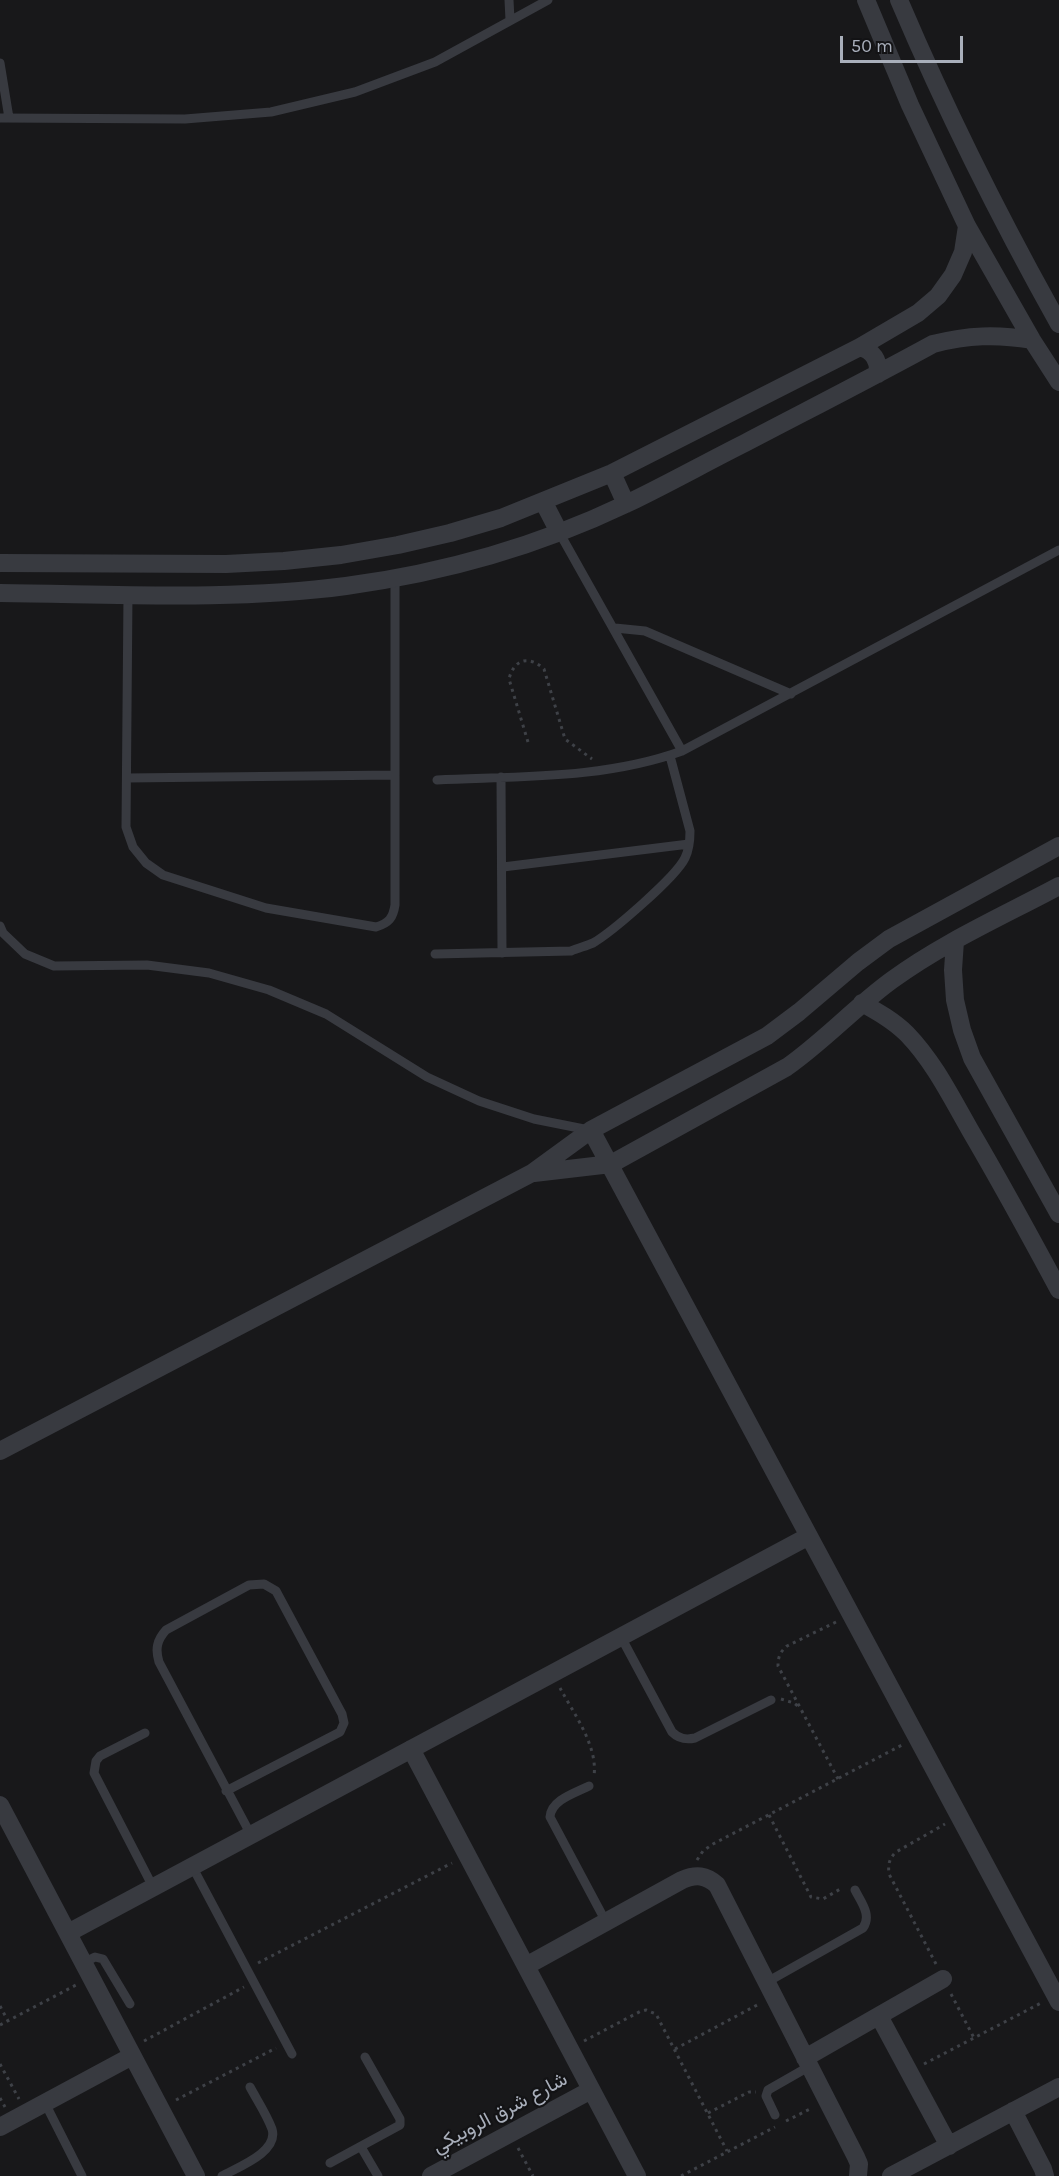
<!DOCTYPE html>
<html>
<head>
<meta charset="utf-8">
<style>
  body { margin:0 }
  #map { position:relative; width:1059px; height:2176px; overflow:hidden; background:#18181a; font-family:Karla,sans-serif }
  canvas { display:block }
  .scale { position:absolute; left:840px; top:36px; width:123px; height:27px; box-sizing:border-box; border:3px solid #a9afbb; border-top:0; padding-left:8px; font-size:18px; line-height:21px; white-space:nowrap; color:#a9afbb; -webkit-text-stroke:4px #131315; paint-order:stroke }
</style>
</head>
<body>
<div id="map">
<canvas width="1059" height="2176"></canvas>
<div class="scale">50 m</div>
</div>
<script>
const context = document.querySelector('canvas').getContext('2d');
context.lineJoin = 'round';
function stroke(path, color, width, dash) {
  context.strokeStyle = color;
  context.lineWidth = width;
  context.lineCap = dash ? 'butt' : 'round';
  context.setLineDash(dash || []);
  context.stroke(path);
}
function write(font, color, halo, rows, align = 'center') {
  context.font = font + ' Karla,Vazirmatn,sans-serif';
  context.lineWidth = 4.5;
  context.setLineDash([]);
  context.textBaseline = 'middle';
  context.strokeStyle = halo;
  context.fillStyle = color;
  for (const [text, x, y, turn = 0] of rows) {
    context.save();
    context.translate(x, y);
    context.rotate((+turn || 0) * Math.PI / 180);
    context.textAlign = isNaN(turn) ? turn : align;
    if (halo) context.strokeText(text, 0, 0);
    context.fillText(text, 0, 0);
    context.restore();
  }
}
stroke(new Path2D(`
  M528 742 509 679C514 659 529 655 544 669L565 739 592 759
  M836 1622 787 1646C780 1652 778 1657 778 1666L838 1779
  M560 1688C574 1714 598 1746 594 1776
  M781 1699 794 1703 799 1707
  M769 1815 811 1897 823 1899 842 1888
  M697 1860 703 1851 713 1844 902 1745
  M258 1963 452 1863
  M936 1964 889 1874C888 1864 889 1859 896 1852L945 1824
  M951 1994 974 2038
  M0 2006 8 2021
  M0 2025 76 1985
  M144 2041 244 1987
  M584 2041 641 2011 646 2010 656 2014 727 2151
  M675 2049 759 2004
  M0 2064 19 2099
  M924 2064 1041 2003
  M0 2098 5 2107
  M176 2100 276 2048
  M708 2113 749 2092H756
  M786 2121 812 2108
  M518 2148 533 2176
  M681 2176 775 2127`), '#3e4147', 3, [3, 4.5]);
stroke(new Path2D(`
  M509 0 510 20
  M0 63 9 118
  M0 118 185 119 271 112 355 92 435 62 548 0
  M559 532 682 751
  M128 594 126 827 133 847 146 863 163 875 266 908 376 927C389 923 393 918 395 905V578
  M615 628 645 631 791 694
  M501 777 502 953
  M127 778 395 775
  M437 780C519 776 605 779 682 751L1059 550
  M503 867 689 844
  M0 926 3 933 25 954 54 966 147 965 209 973 269 990 326 1014 427 1077 479 1101 534 1119 589 1130
  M435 954 571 951C578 948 586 946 593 943 612 932 676 877 685 858 689 850 690 840 690 831L670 756
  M621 1637 672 1732C679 1739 686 1740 695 1738L771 1700
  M145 1733 100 1756 96 1761 94 1773 153 1887
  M589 1786C575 1793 551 1800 550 1817L606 1922
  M226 1791 340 1732 344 1723 342 1714 276 1591 264 1584 249 1585 166 1630C157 1640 155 1649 159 1662L251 1835
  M192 1866 292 2054
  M83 1963 95 1957 103 1959 130 2004
  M767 1982 863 1928C872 1915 861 1902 855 1890
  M45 2103 82 2176
  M775 2115 766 2096 768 2090 810 2066
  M361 2147 378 2176
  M330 2163 400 2125V2119L365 2057
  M222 2176C238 2167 279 2152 272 2129 267 2115 257 2100 250 2087`), '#383a40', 9);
stroke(new Path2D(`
  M866 0 910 105 967 226 1032 340 1059 382
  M899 0C947 113 999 217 1059 324
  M860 347C873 351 879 360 878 374
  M612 473 626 504
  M543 501 559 532
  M0 563 226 564 284 561 341 555 398 545 450 533 501 518 612 473 860 347 918 313 938 296 953 275 963 252 967 226
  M0 593C115 594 232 601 346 586 442 573 538 546 626 504 666 485 705 463 745 443 808 410 871 378 933 344 968 335 997 334 1032 340
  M955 941 953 970 955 1000 962 1030 972 1058 1059 1214
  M862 1003C878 1012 894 1021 907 1034 934 1062 951 1097 970 1130 1001 1183 1030 1236 1059 1290
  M591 1130 1059 2002
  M534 1173 611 1164 787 1067C824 1041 855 1007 892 980 944 942 1003 916 1059 886
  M0 1451 532 1173 591 1130 767 1036 799 1012 858 962 889 939 1059 846
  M411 1749 637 2176
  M0 1805 196 2176
  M68 1933 809 1536
  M526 1966 682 1880C696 1874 706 1875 717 1885L856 2157 859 2164 858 2176
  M879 2016 949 2146
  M805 2058 943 1979
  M1013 2111 1043 2169 1045 2176
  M0 2127 132 2056
  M431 2176 591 2090
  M891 2176 1059 2087`), '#383a40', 18);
write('20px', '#a9afbb', '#131315', [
  ["شارع شرق الروبيكي",500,2113,-28]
]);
</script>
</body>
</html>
